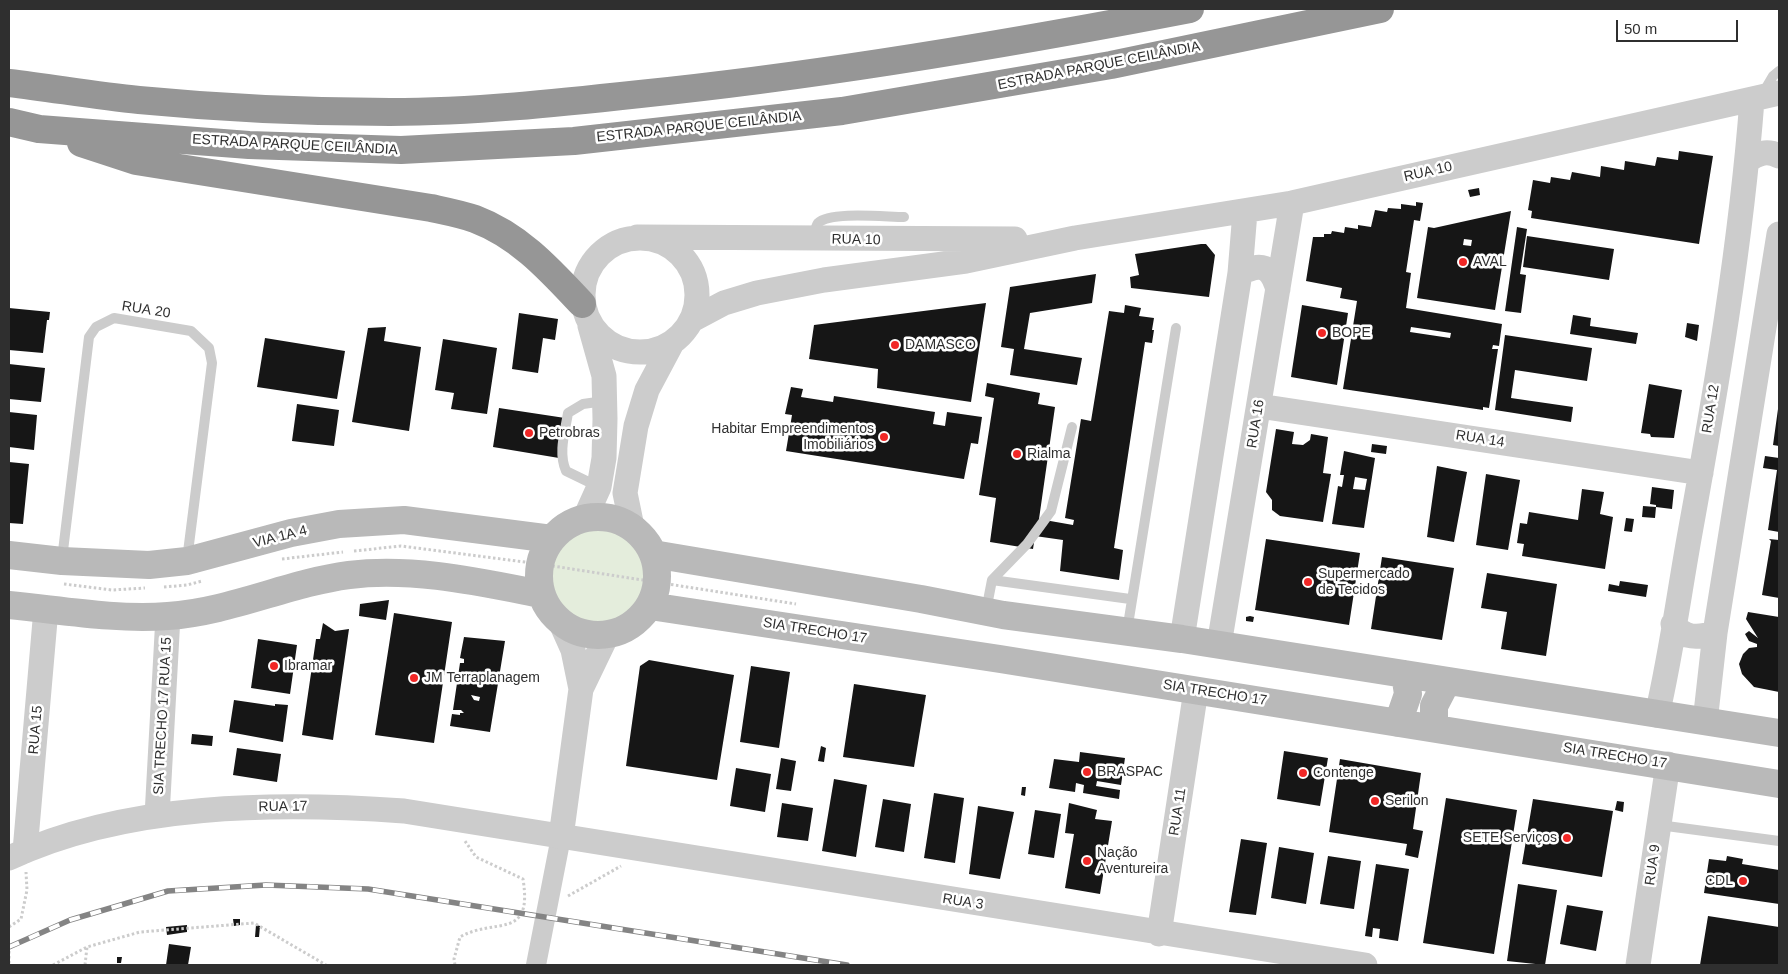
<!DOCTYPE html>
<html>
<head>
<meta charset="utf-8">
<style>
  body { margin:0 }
  #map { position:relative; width:1788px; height:974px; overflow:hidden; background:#fff; font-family:Arial,sans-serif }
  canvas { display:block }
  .frame { position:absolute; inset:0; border:10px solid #2f2f2f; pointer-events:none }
  .scale { position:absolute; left:1616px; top:20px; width:122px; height:22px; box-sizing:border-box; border:2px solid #2f2f2f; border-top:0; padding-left:6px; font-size:15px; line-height:18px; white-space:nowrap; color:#2f2f2f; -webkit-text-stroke:4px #fff; paint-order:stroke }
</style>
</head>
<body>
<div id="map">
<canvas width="1788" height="974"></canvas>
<div class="frame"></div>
<div class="scale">50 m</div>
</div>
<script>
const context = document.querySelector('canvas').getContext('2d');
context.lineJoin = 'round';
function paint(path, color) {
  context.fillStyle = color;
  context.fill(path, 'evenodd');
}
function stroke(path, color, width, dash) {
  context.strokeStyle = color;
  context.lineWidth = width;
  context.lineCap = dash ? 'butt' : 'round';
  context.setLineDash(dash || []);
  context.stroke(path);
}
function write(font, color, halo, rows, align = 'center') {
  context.font = font + ' Arial,sans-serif';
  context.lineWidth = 5;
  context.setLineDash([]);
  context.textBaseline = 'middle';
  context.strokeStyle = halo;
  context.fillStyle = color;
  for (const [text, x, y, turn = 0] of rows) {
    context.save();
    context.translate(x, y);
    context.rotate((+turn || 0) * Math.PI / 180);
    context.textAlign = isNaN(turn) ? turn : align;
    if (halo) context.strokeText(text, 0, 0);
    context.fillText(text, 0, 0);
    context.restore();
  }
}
paint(new Path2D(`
  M548 576a51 51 0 1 1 102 0a51 51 0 1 1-102 0Z`), '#e4eddc');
paint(new Path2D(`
  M1679 151 1713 156 1699 244 1531 218 1532 211 1528 210 1533 180 1550 183 1551 177 1570 180 1572 172 1600 177 1601 166 1624 170 1625 161 1655 166 1657 157 1678 160Z
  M1479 188 1480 195 1470 197 1468 190Z
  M1416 202 1423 203 1420 221 1414 220 1406 272 1411 273 1406 308 1502 324 1499 346 1493 345 1492 349H1498L1489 408 1483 407V410L1343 389 1357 301 1340 298 1342 288 1306 281 1313 237H1324V234H1331L1332 231 1344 233 1345 227 1358 229V225L1371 227 1375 210 1387 212 1388 208 1401 209V204L1416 206ZM1411 327 1451 333 1450 338 1410 332Z
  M1511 211 1495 310 1417 298 1428 227 1434 228ZM1464 239 1472 240 1471 246 1463 245Z
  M1517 227 1527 229 1520 274 1526 275 1521 313 1505 311Z
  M1527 236 1614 249 1609 280 1523 267Z
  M1201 244H1206L1215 255 1209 297 1131 288 1130 277 1139 275 1135 254Z
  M1096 274 1092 303 1030 313 1024 349 1082 358 1077 385 1010 375 1014 349 1001 347 1010 287Z
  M986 303 971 402 877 388 878 369 809 359 814 325Z
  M1125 305 1141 308 1139 316 1154 318 1152 330H1154L1152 343 1145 342 1114 548 1123 550 1119 580 1060 571 1063 540 1035 536 1033 549 990 542 996 498 979 495 994 398 985 396 987 383 1040 393 1038 404 1055 407 1039 519 1073 525 1074 520 1065 518 1081 419 1091 421 1109 311 1124 313Z
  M1302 305 1348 313 1337 385 1291 377Z
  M9 308 50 312 49 320H47L43 353 9 350Z
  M519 313 558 319 555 340 543 338 538 373 512 369Z
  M1573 315 1591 318 1590 326 1638 333 1636 344 1570 334Z
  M1687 323 1699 325 1697 341 1685 337Z
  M386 327 384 341 421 347 409 431 352 422 368 328Z
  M1505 335 1592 348 1587 381 1515 370 1511 398 1573 407 1571 422 1495 410Z
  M265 338 345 351 337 399 257 387Z
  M443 339 497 348 487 414 451 409 454 393 435 390Z
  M9 364 45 368 41 402 9 399Z
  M1649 384 1682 390 1674 438 1651 437 1650 434 1641 433Z
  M791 387 803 389 801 397 833 402 834 396 935 412 933 424 945 426 947 412 982 417 978 444 971 443 964 479 786 451 792 415 785 414Z
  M297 404 339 410 334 446 292 441Z
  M499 408 565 418 559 458 493 447Z
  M1778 409H1779V446L1773 445Z
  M9 412 37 415 34 450 9 447Z
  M1276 429 1294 432 1292 444 1303 445 1310 440 1311 434 1328 437 1323 473 1331 474 1323 522 1280 516 1272 510V500L1266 492Z
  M1372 444 1387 446 1386 454 1371 452Z
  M1344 451 1375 458 1364 528 1332 524 1338 486 1342 487 1344 475H1340ZM1355 477 1367 479 1365 490 1353 489Z
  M1765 456 1779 458V532L1768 530 1777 470 1763 468Z
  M9 462 29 464 23 524 9 523Z
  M1437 466 1467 472 1454 542 1427 537Z
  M1486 474 1520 480 1508 550 1476 545Z
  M1652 487 1674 490 1672 509 1656 507 1655 518 1642 517 1643 506 1656 507V505L1650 504Z
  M1582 489 1604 492 1600 514 1613 517 1605 569 1522 556 1524 544 1517 543 1520 523 1527 524 1529 512 1578 520Z
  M1626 518 1634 519 1632 532 1624 531Z
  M1266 539 1360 553 1349 625 1255 610Z
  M1769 539 1779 540V598L1762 595 1771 541Z
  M1382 557 1454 568 1442 640 1371 629Z
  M1487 573 1557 584 1546 656 1501 649 1507 612 1481 608Z
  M1620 581 1648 585 1646 597 1608 591 1609 584 1619 586Z
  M389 600 386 620 359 616 360 604Z
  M1748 612 1779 617V692L1754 687 1742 674 1739 664 1743 654 1749 648 1757 647V644L1749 641 1745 634 1749 631 1758 638 1746 619Z
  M394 613 452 622 434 743 375 735Z
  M1250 616 1254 617 1253 622 1246 621V617Z
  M323 623 335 631 349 629 333 740 302 735 316 639H320Z
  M464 637 505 641 490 732 450 726 452 714 460 715V713H464L461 710H453L460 663H464V659L460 658ZM471 695 480 697 479 701 474 700Z
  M258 639 297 645 290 694 251 688Z
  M649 660 734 675 717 780 626 766 640 666Z
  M751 666 790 672 779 748 740 742Z
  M854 684 926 695 914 767 843 757Z
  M234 700 275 706V704L288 705 283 742 229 732Z
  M192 734 213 736 212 746 191 744Z
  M821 746 826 748 824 762 818 761Z
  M237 748 281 754 277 782 233 775Z
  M1284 751 1328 758 1320 806 1277 799Z
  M1080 752 1125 758 1121 785 1097 781 1096 786 1120 790 1119 799 1083 793 1084 785 1076 783 1075 792 1049 788 1054 759 1079 762Z
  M781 758 796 761 791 791 776 789Z
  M1340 759 1421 773 1413 829 1423 831 1418 858 1405 855 1407 844 1329 832Z
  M736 768 771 774 765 812 730 806Z
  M834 779 867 785 856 857 822 851Z
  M1022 787H1026L1025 796 1021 795Z
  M934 793 964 798 955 863 924 858Z
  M1446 798 1517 810 1494 954 1423 943Z
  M883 799 911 804 904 852 875 847Z
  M1533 799 1613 811 1602 877 1522 864Z
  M1617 801 1624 802 1623 812 1615 810Z
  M782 803 813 808 808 841 777 837Z
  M1069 803 1097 810 1095 819 1112 821 1100 894 1065 888 1074 834 1065 833Z
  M978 806 1014 812 1000 879 969 874Z
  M1035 810 1061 814 1054 858 1028 854Z
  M1241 839 1267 843 1256 915 1229 912Z
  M1279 847 1314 853 1306 904 1271 898Z
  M1328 856 1361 861 1354 909 1320 904Z
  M1727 856 1743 859 1742 864 1779 870V904L1704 893 1709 859 1726 861Z
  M1376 864 1409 869 1398 941 1379 938 1380 929 1373 928 1372 937 1365 936Z
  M1518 884 1557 890 1545 965 1507 961Z
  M1567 905 1603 911 1596 951 1560 944Z
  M1708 916 1779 927V965H1700Z
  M233 919H240V925L234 926Z
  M187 925V932L167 935 166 927Z
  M256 925 260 926 259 937H255Z
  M169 944 191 947 188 965H166Z
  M117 957H122L121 963H117Z`), '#161616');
stroke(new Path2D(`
  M354 551 401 546 540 564 796 604
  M282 559 343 552
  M64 584 112 590 145 588
  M164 587 187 585 202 581
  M568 896 621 866
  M9 927 21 919 27 890 26 872
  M9 951V965
  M53 965 87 947 140 932 254 923 326 965
  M85 965 87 947
  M455 965 454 959 460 937C495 917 533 941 523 879L476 857 465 841`), '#ccc', 3, [2.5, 2.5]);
stroke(new Path2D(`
  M1763 93 1773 76 1779 71
  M814 238C815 233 815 227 818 223 830 211 886 217 904 217
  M599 487 566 471C558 453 565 432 568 413L583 404 604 401
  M62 559 89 337 96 327 114 318 191 331 209 348 212 363 187 560
  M992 580 1130 599
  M986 611 992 580 1027 544 1051 511 1072 427
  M1127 631 1176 328
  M1659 825 1779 841`), '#ccc', 10);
stroke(new Path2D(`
  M536 965 561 837`), '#ccc', 20);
stroke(new Path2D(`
  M1747 161C1758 153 1767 150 1779 156
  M637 237 1015 239
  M583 295a57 57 0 1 1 114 0a57 57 0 1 1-114 0Z
  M1240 273C1262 263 1270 265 1278 289
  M692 320 724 303 757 293 824 280 966 261 1075 238 1292 203 1779 93
  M1259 406 1701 473
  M585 518 599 487 604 458 605 419 604 376 590 326
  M632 527 625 493 636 426 647 390 672 343
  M560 621 573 650 581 689
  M1673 624C1684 639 1698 638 1715 633
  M1182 639 1240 273 1245 212
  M1219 645 1292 203
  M1657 715C1671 655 1679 594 1690 533 1716 390 1741 245 1752 100
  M1705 722 1715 633 1779 234
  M157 816 168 616
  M561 837 581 689 607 635
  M25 851 46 609
  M9 858C126 803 277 802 404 811L1365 965
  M1159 934 1196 690
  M1638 965 1668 764`), '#ccc', 25);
stroke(new Path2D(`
  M539 576a59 59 0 1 1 118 0a59 59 0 1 1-118 0Z
  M653 554 921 599 1003 615 1182 639 1779 733
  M9 555 62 561 149 565 187 561 291 533 339 524 404 520 552 539
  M9 605C61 610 115 620 168 616 230 612 288 583 349 575 413 567 479 582 541 594
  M650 606 1000 659 1779 784
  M1398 723 1408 694 1405 674
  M1434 728V706L1447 681`), '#b9b9b9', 28);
stroke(new Path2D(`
  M9 83C52 88 96 96 139 100 222 108 306 112 390 112 473 112 557 103 640 94 825 75 1008 44 1190 9
  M9 122 39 129 249 145 401 150 574 141 842 111 1111 65 1380 9
  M81 143 136 161 431 208C445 211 461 214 475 219 520 236 550 270 582 304`), '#969696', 28);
const rail = new Path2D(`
  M9 947 70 920 168 891 266 885 368 889 847 965`);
stroke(rail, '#848484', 5.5);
stroke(rail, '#fff', 4, [11]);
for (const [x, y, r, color] of [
  [1463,262,5,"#f12726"],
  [1322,333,5,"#f12726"],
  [895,345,5,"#f12726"],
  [529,433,5,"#f12726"],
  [884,437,5,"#f12726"],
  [1017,454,5,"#f12726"],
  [1308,582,5,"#f12726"],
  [274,666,5,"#f12726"],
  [414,678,5,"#f12726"],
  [1087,772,5,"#f12726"],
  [1303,773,5,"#f12726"],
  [1375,801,5,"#f12726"],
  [1567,838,5,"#f12726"],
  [1087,861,5,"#f12726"],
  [1743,881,5,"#f12726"]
]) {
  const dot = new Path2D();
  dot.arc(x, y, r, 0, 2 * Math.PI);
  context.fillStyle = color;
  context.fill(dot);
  stroke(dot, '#fff', 2);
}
write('14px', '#2f2f2f', '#fff', [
  ["ESTRADA PARQUE CEILÂNDIA",1099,66,-11],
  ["ESTRADA PARQUE CEILÂNDIA",699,127,-6],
  ["ESTRADA PARQUE CEILÂNDIA",295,145,3],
  ["RUA 10",1428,172,-13],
  ["RUA 10",856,240,1],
  ["RUA 20",146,310,9],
  ["RUA 12",1711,409,-81],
  ["RUA 16",1256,424,-81],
  ["RUA 14",1480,439,9],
  ["VIA 1A 4",280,537,-14],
  ["SIA TRECHO 17",815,631,9],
  ["SIA TRECHO 17",1215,693,9],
  ["SIA TRECHO 17 RUA 15",163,716,-87],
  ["RUA 15",36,730,-85],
  ["SIA TRECHO 17",1615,756,9],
  ["RUA 17",283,807,-1],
  ["RUA 11",1178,812,-81],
  ["RUA 9",1653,865,-82],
  ["RUA 3",963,902,9]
]);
write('14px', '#2f2f2f', '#fff', [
  ["AVAL",1473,262],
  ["BOPE",1332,333],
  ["DAMASCO",905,345],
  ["Habitar Empreendimentos",874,429,"right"],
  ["Imobiliários",874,445,"right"],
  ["Petrobras",539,433],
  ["Rialma",1027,454],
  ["Supermercado",1318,574],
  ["de Tecidos",1318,590],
  ["Ibramar",284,666],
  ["JM Terraplanagem",424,678],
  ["BRASPAC",1097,772],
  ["Contenge",1313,773],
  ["Serilon",1385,801],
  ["SETE Serviços",1557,838,"right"],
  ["Nação",1097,853],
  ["Aventureira",1097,869],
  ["CDL",1733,881,"right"]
], 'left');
</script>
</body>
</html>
